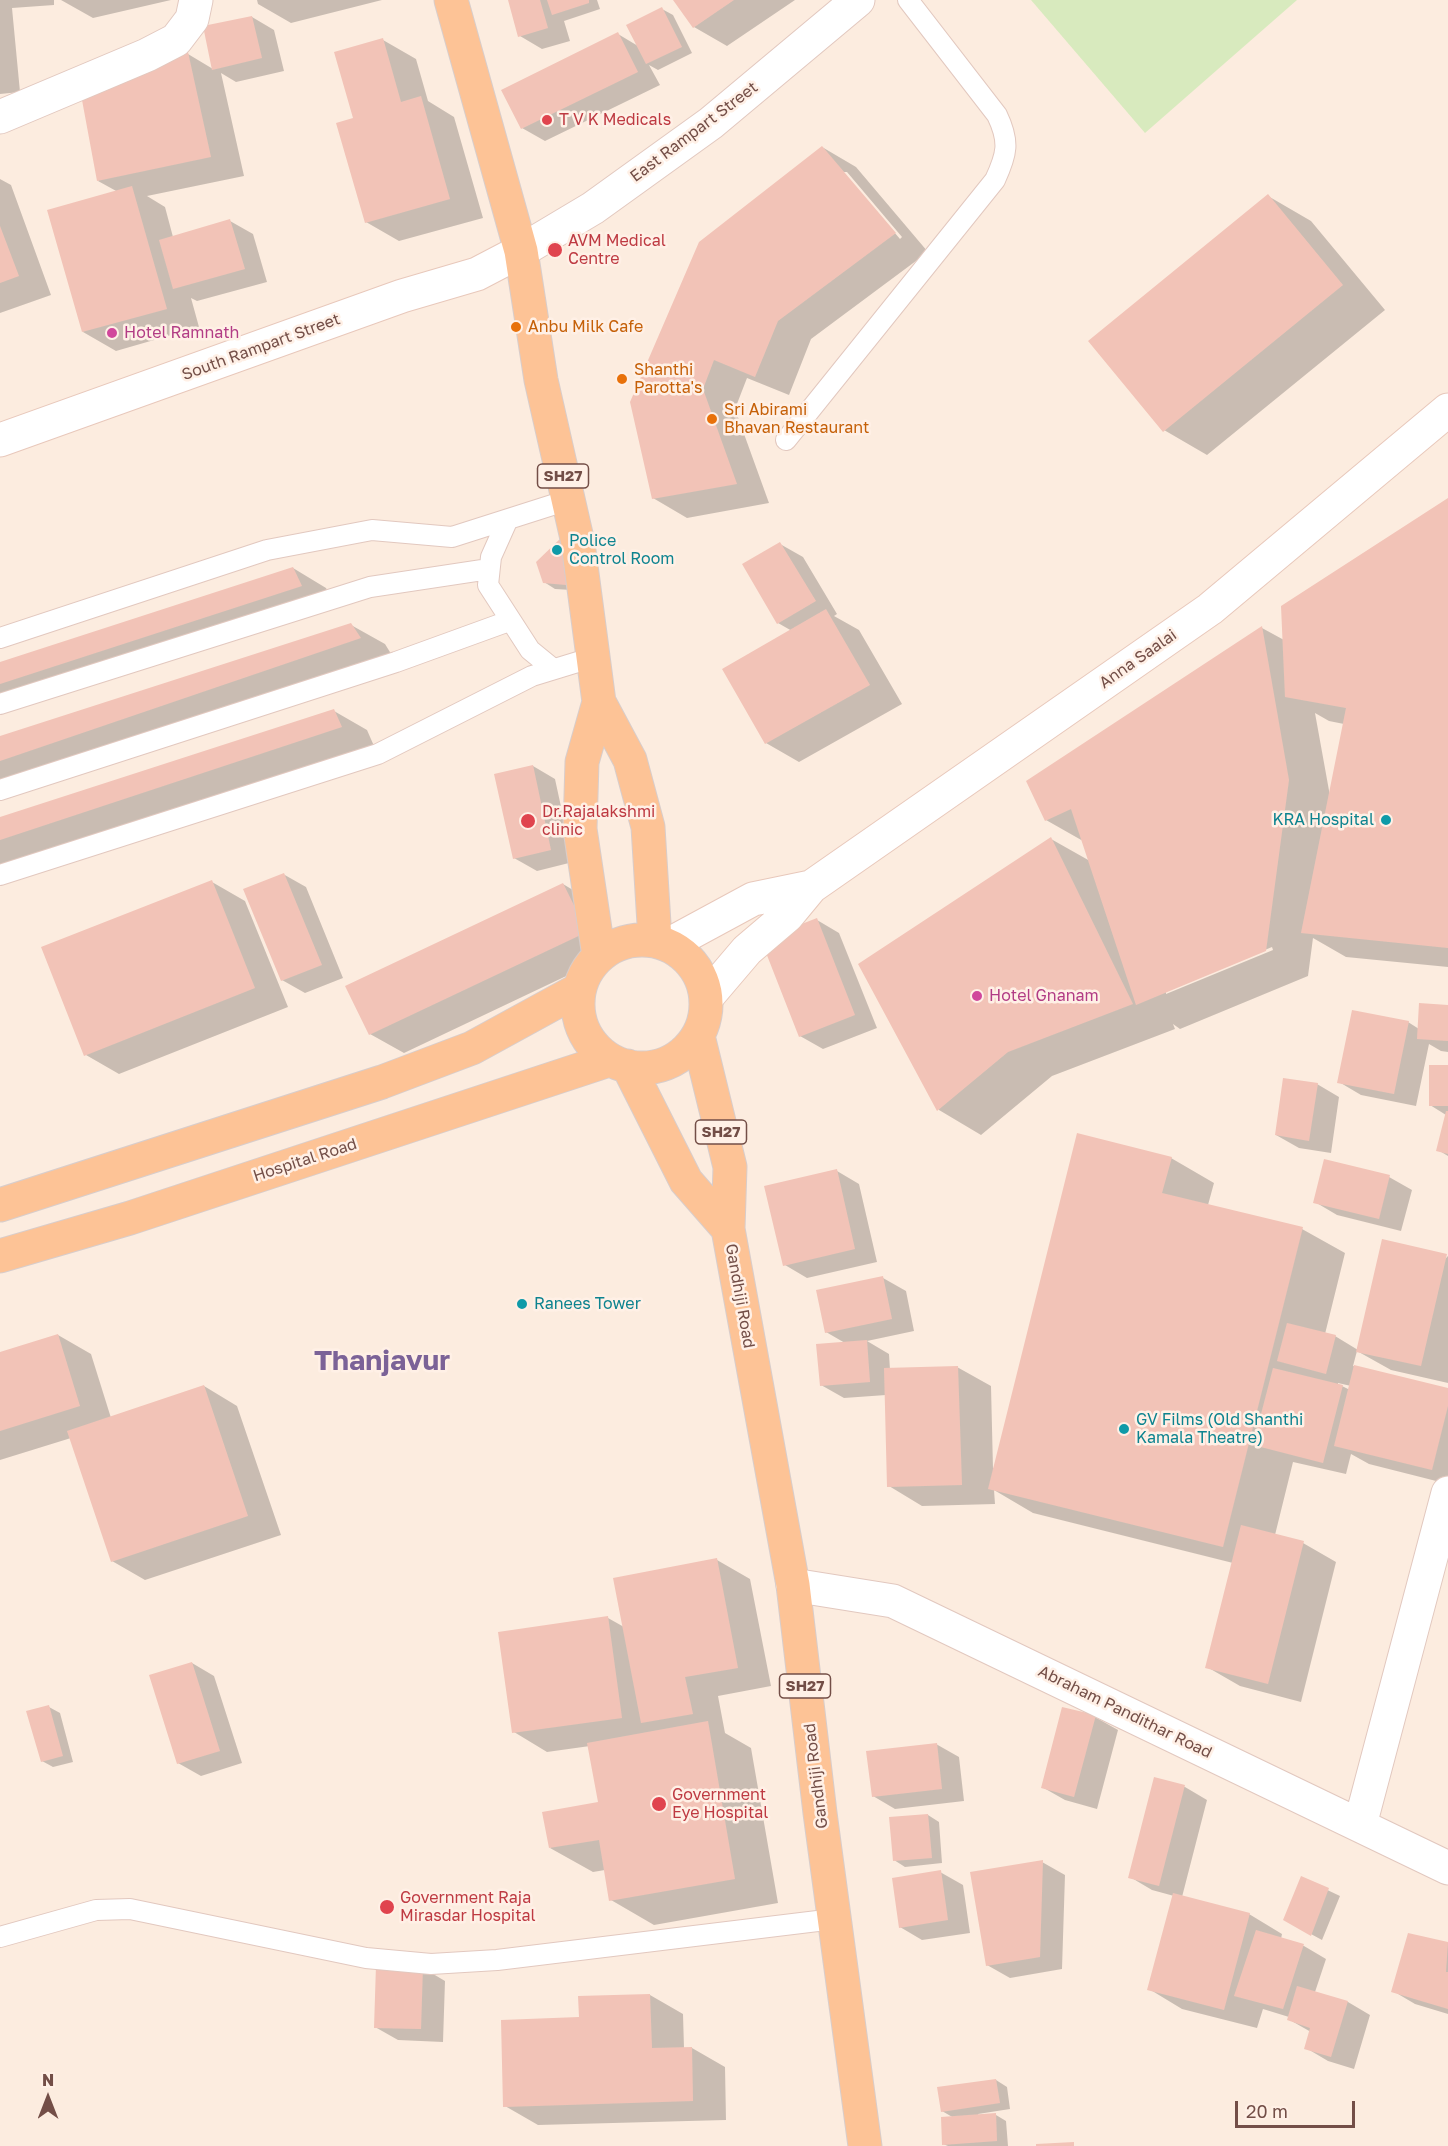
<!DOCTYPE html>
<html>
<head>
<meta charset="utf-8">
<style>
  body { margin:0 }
  #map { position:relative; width:1448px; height:2146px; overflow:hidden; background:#fcecdf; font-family:"Golos Text",sans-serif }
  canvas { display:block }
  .north { position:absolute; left:18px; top:2068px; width:60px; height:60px; -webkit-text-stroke:4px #fff0e6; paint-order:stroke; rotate:0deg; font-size:16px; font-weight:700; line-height:24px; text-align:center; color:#734e47 }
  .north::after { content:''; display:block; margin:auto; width:21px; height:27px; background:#734e47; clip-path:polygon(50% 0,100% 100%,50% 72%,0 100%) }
  .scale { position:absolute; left:1235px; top:2101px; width:120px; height:27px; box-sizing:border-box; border:3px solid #734e47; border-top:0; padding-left:8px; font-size:18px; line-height:21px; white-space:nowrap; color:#734e47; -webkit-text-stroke:4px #fff0e6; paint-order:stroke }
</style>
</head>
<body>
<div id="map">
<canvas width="1448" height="2146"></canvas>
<div class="north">N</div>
<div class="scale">20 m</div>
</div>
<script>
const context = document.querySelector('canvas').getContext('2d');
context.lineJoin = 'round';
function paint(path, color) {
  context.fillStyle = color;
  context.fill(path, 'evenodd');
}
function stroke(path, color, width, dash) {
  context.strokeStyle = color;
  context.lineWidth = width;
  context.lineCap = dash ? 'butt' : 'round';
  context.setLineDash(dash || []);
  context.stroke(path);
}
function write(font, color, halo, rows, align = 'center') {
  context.font = font + ' "Golos Text",sans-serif';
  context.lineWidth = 5;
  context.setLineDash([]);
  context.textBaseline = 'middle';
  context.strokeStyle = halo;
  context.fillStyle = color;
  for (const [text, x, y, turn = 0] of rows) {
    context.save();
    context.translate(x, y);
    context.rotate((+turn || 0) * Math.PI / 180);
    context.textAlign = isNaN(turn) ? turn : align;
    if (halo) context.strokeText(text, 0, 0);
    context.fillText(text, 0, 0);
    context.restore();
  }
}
paint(new Path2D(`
  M1031 0H1297L1145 133Z`), '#d8eabe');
paint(new Path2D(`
  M0 0H54V5L12 8 20 92 0 94Z
  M61 0H171L93 18Z
  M257 0H382L291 23 258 4Z
  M509 0H597L600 9 564 21 570 41 542 49 520 36Z
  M675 0H795L727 46 694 27Z
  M662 9 673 15 692 53 658 70 649 65 660 85 545 141 522 128 618 34 638 46Z
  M252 17 274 30 284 71 236 82 221 73 244 176 147 196 165 207 173 237 230 221 253 234 267 282 197 301 191 298 199 327 116 351 83 332 118 192 98 181 188 54 213 69Z
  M383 40 416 59 428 101 454 117 483 218 399 241 366 222 355 119Z
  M822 147 856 167 928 252 811 339 789 395 747 378 735 409 769 503 687 518 653 498 632 402ZM843 172H847L902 237 900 239Z
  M0 179 11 185 51 295 0 313Z
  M1268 196 1311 221 1385 310 1207 455 1164 430Z
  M1448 500V967L1346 957 1313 938 1308 976 1180 1029 1173 1024 1175 1029 1052 1076 981 1135 939 1110 860 964 1051 839 1090 861 1083 841 1046 820 1028 781 1262 628 1284 640ZM1315 713 1329 721 1344 724 1330 796ZM1272 947 1273 950 1166 994V991Z
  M780 544 803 557 837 614 834 616 859 630 902 704 799 762 766 743 792 631 778 623Z
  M538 562 588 591 555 589 544 582Z
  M293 568 326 588 334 605 0 713V664Z
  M351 625 385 644 393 657 0 791V738Z
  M334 711 367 730 374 746 0 870V818Z
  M533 766 555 779 573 862 537 871 514 858Z
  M283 874 306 887 343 978 305 993 282 980Z
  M212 882 245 901 288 1007 119 1074 86 1055Z
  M563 884 596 904 619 951 404 1053 370 1034Z
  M817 920 839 933 877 1028 823 1049 800 1036Z
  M1448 1007V1052L1441 1051 1429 1044 1416 1106 1361 1095 1339 1082 1408 1022 1419 1029Z
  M1448 1066V1156L1438 1150 1446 1115 1430 1105Z
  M1317 1084 1339 1097 1331 1153 1299 1148 1276 1135Z
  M1171 1158 1214 1183 1208 1205 1302 1229 1345 1253 1325 1334 1335 1336 1358 1350 1448 1256V1383L1391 1370 1357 1351 1353 1366 1448 1389V1484L1369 1464 1351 1454 1346 1474 1293 1462 1275 1535 1303 1543 1336 1562 1301 1702 1240 1686 1207 1667 1233 1563 1033 1513 994 1490 995 1504 922 1506 889 1486 886 1395 844 1398 821 1385 845 1343 826 1332 883 1278 906 1291 914 1331 867 1341 889 1354 890 1370 957 1367 991 1386 993 1469ZM1338 1383 1351 1386 1350 1390 1338 1384Z
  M837 1171 859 1184 877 1262 807 1278 785 1265Z
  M1389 1177 1412 1190 1401 1231 1337 1215 1315 1202Z
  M58 1335 91 1354 111 1418 204 1386 237 1406 281 1535 145 1580 112 1561 71 1438 0 1460V1353Z
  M717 1560 750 1579 771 1686 718 1696 725 1733 751 1748 778 1903 654 1925 611 1900 605 1870 593 1872 550 1848 600 1803 590 1746 547 1752 514 1732 608 1618 624 1627Z
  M192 1663 214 1676 242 1763 201 1776 178 1763Z
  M49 1707 60 1713 73 1762 53 1767 42 1761Z
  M1095 1717 1118 1730 1097 1809 1065 1800 1042 1787Z
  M936 1744 959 1757 964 1801 895 1809 873 1796Z
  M1155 1779 1185 1787 1207 1800 1182 1897 1249 1914 1282 1934 1281 1939 1304 1946 1326 1959 1315 1992 1348 2002 1370 2015 1354 2069 1328 2061 1306 2048 1311 2032 1288 2019 1289 2017 1263 2009 1257 2028 1182 2009 1149 1989 1174 1896 1152 1890 1130 1877Z
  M928 1815 939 1822 942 1863 905 1867 894 1860Z
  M1042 1862 1065 1875 1062 1969 1010 1978 987 1965Z
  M940 1872 963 1885 970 1933 922 1940 900 1927Z
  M1302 1878 1340 1896 1322 1940 1285 1920Z
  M1409 1935 1448 1943V2014L1415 2004 1393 1991Z
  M423 1968 445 1981 443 2042 398 2040 375 2027Z
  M650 1995 683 2014 684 2048H692L725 2067 726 2120 538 2125 505 2106 580 2019Z
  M996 2080 1007 2087 1010 2109 978 2114 979 2116 996 2115 1006 2121 1008 2146H948L943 2144 954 2118 942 2111Z`), '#0003');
paint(new Path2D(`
  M508 0H540L548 28 518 37Z
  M547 0H589V3L552 15Z
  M673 0H734L693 28Z
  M662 7 682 47 646 64 626 25Z
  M252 16 262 58 212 70 203 26Z
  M618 32 638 72 521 129 501 90Z
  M383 38 401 102 421 96 450 199 365 223 336 123 353 118 334 52Z
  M188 52 211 157 97 181 82 100Z
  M822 146 896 233 778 321 755 377 714 360 703 389 737 484 652 499 630 402 699 242Z
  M132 186 167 309 82 332 47 210Z
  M1268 194 1343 285 1163 432 1088 341Z
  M230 219 245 269 173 289 159 240Z
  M0 226 19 276 0 283Z
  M1448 498V948L1301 933 1346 708 1285 697 1281 606Z
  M562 537 578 586 543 583 536 562Z
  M780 542 816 601 777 624 742 564Z
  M293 567 302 586 0 684V662Z
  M826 609 870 685 765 744 722 669Z
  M351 623 361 638 0 761V736Z
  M1262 626 1289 780 1266 951 1136 1005 1071 809 1045 821 1026 781Z
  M334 709 342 727 0 840V817Z
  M533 765 551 850 513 859 494 774Z
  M1051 837 1133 1004 1008 1052 937 1111 858 964Z
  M284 873 322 965 281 981 243 889Z
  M212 880 255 988 84 1056 41 947Z
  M563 883 587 932 369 1035 345 986Z
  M817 918 855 1015 799 1037 761 940Z
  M1419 1003 1448 1005V1041L1417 1039Z
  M1352 1010 1409 1021 1394 1094 1337 1083Z
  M1429 1065H1448V1106H1429Z
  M1283 1078 1318 1083 1309 1141 1275 1135Z
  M1446 1111H1448V1154L1436 1151Z
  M1077 1133 1172 1157 1162 1193 1303 1227 1223 1547 988 1489Z
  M1324 1159 1390 1175 1379 1219 1313 1203Z
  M837 1169 855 1249 783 1266 764 1186Z
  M1382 1239 1447 1254 1421 1366 1356 1352Z
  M883 1276 892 1319 825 1333 816 1290Z
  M1287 1323 1336 1335 1326 1374 1277 1361Z
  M58 1334 80 1406 0 1431V1352Z
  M867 1340 870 1382 820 1386 816 1344Z
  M1354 1365 1448 1388V1406L1432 1470 1334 1446Z
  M958 1366 962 1485 887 1487 884 1368Z
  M1273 1368 1343 1385 1323 1463 1253 1445Z
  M204 1385 248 1516 111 1562 67 1431Z
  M1241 1525 1304 1541 1268 1684 1205 1668Z
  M717 1558 738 1668 685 1677 693 1714 641 1723 613 1578Z
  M608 1616 622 1718 512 1733 498 1632Z
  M192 1662 220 1751 177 1764 149 1675Z
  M49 1705 63 1756 41 1762 26 1711Z
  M1062 1707 1096 1715 1074 1797 1041 1788Z
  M708 1721 735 1879 609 1901 599 1840 549 1848 542 1812 598 1802 587 1743Z
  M937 1743 942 1789 872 1797 866 1751Z
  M1154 1777 1185 1785 1159 1886 1128 1878Z
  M928 1814 932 1858 893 1861 889 1817Z
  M1043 1860 1040 1957 986 1966 970 1872Z
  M941 1870 948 1920 899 1928 892 1878Z
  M1301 1876 1329 1888 1311 1936 1283 1920Z
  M1173 1893 1250 1913 1224 2010 1147 1990Z
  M1256 1930 1304 1944 1283 2009 1234 1996Z
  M1408 1933 1448 1942 1446 1972H1448V2009L1391 1992Z
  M376 1965 423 1966 421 2029 374 2028Z
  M1297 1986 1348 2001 1331 2057 1304 2049 1310 2028 1287 2020Z
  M650 1994 652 2048 692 2047 693 2101 503 2107 501 2020 579 2017 578 1996Z
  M996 2079 1000 2103 941 2112 937 2087Z
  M996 2113 997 2141 942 2145 941 2117Z
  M1074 2142V2146H1036V2144Z`), '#f2c3b7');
const lane = new Path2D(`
  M786 440 995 180C1007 154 1010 142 997 115L908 0
  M508 519 491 557 488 585 530 650 552 668
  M0 638 267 550 372 530 452 537 568 500
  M0 704 370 587 489 569
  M0 790 396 662 509 621
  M0 875 378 754 532 676 594 657
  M0 1937 96 1910 130 1909 366 1958 431 1964 497 1960 834 1919`);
const street = new Path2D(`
  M0 117 147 55 176 40 192 19 196 0
  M521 251 593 208 711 123 858 0
  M793 1585 893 1601 1448 1868
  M1360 1825 1448 1493`);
const secondary = new Path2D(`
  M0 440 402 296 477 274 521 251
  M668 945 753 899 811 887
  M707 997 747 950 787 916 811 887 1210 609 1448 410`);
const primary = new Path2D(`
  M451 0 521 251 541 380 578 543 599 702 582 762 580 829 599 956
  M599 702 630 760 648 827 655 940
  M578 1004a64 64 0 1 1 128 0a64 64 0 1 1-128 0Z
  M698 1036 730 1167 728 1229 793 1585 820 1813 865 2146
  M628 1066 686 1181 728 1229
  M0 1205 382 1082 472 1048 578 990
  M0 1256 130 1218 609 1060`);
stroke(lane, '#e2c8bf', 22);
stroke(street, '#e2c8bf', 35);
stroke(secondary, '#e8c8bb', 35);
stroke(primary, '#d8cdcb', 35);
stroke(lane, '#fff', 20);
stroke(street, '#fff', 33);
stroke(secondary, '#fff', 33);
stroke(primary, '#fdc396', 33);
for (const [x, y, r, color] of [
  [547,120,6,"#e0444e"],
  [555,250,8,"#e0444e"],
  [516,327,6,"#e8710a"],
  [112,333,6,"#d1479c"],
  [622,379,6,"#e8710a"],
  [712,419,6,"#e8710a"],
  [557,550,6,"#0f9aa8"],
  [1386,820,6,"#0f9aa8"],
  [528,821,8,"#e0444e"],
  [977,996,6,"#d1479c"],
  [522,1304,6,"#0f9aa8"],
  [1124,1429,6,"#0f9aa8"],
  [659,1804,8,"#e0444e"],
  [387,1907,8,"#e0444e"]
]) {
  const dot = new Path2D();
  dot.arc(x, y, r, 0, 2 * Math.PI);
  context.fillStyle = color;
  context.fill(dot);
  stroke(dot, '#fff0e6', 2);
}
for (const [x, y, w] of [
  [563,476,51],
  [721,1132,51],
  [805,1686,51]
]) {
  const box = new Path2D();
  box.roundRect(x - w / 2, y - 12, w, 24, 4.5);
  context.fillStyle = '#fff0e6';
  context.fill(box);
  stroke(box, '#734e47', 1.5);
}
write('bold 15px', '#734e47', null, [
  ["SH27",563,476],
  ["SH27",721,1132],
  ["SH27",805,1686]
]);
write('16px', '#be3a42', '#fff0e6', [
  ["T V K Medicals",559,120],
  ["AVM Medical",568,241],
  ["Centre",568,259],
  ["Dr.Rajalakshmi",542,812],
  ["clinic",542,830],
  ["Government",672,1795],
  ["Eye Hospital",672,1813],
  ["Government Raja",400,1898],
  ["Mirasdar Hospital",400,1916]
], 'left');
write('16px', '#734e47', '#fff0e6', [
  ["East Rampart Street",694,132,-37],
  ["South Rampart Street",261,347,-20],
  ["Anna Saalai",1138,659,-35],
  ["Hospital Road",305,1160,-18],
  ["Gandhiji Road",740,1296,80],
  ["Abraham Pandithar Road",1125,1712,26],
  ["Gandhiji Road",816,1776,-97]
]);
write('16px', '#c56008', '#fff0e6', [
  ["Anbu Milk Cafe",528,327],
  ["Shanthi",634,370],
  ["Parotta's",634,388],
  ["Sri Abirami",724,410],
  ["Bhavan Restaurant",724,428]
], 'left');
write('16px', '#b23c85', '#fff0e6', [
  ["Hotel Ramnath",124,333],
  ["Hotel Gnanam",989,996]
], 'left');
write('16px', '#0d838f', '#fff0e6', [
  ["Police",569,541],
  ["Control Room",569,559],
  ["KRA Hospital",1374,820,"right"],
  ["Ranees Tower",534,1304],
  ["GV Films (Old Shanthi",1136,1420],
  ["Kamala Theatre)",1136,1438]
], 'left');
write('bold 28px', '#7b6297', '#fff0e6', [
  ["Thanjavur",382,1361]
]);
</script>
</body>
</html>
